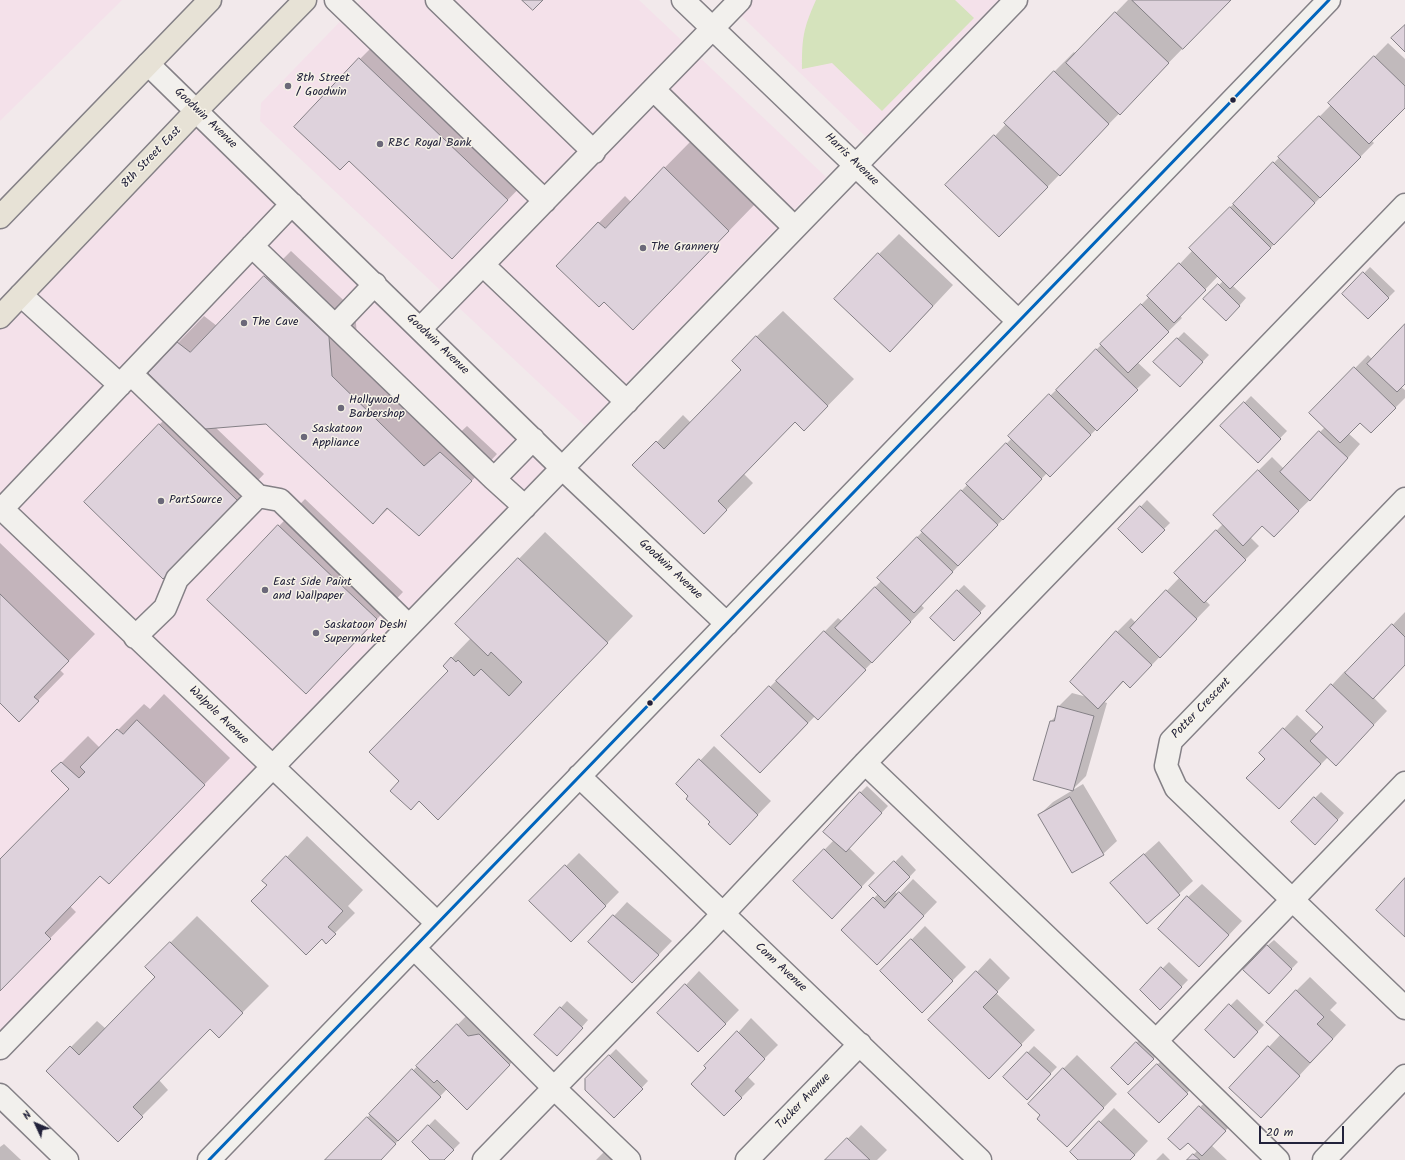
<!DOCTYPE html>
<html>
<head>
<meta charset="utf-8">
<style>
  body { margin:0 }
  #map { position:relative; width:1405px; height:1160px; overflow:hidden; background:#f2e9eb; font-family:Kalam,sans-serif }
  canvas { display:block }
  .north { position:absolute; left:16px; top:1104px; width:40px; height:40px; -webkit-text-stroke:3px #f7f3e8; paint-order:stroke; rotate:314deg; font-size:11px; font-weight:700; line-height:16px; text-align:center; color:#22223b }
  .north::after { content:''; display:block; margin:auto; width:14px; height:18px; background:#22223b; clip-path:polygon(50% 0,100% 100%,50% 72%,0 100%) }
  .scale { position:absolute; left:1259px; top:1126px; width:85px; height:18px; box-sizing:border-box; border:2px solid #22223b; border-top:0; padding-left:5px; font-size:12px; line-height:14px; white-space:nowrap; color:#22223b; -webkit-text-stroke:3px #f7f3e8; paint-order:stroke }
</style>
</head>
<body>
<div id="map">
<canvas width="1405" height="1160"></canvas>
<div class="north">N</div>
<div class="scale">20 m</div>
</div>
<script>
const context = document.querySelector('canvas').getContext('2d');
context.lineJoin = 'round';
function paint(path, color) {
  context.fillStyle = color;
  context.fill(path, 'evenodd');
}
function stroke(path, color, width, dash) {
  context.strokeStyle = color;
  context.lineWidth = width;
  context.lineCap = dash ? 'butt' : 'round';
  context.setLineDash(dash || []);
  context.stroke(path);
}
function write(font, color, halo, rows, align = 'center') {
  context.font = font + ' Kalam,sans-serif';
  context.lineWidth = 3;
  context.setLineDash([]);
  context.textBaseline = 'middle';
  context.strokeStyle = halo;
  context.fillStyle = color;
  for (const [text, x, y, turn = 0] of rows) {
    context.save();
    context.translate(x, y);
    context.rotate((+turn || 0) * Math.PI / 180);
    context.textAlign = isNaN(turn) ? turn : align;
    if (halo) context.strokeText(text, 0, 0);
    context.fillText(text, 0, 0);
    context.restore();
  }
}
paint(new Path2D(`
  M0 0H122L0 121Z
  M361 0H639L826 177 585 426 260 121 261 103Z
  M725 0H1004L867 138Z
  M196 111 562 468 0 1048V317Z`), '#f4e1ea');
paint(new Path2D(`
  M816 0H955L974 18 882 111 832 63 802 69C802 38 803 29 816 0Z`), '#d5e3bc');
paint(new Path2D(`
  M1128 0H1230L1019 216 995 136 1054 72 1074 52 1076 54Z
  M386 33 534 173 452 257 360 59Z
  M1388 43 1405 59V106L1371 140 1374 143 1233 286 1246 298 1233 313 1205 299 1223 281 1218 276 1180 316 1182 318 1137 362 1151 375 1050 475 1047 473 921 605 924 608 831 705 815 716 774 759 770 687 838 618 842 621 881 581 878 578 1012 438 1010 436 1149 297 1192 251 1190 248 1331 105 1329 103Z
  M690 142 755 204 660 302 605 301 557 266 625 196 631 202Z
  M899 234 953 285 910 331 879 254Z
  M291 251 355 311 358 349 451 441 467 426 497 454 445 509 389 508 373 523 267 423 215 427 264 474 190 551 159 425 180 404 149 373 204 316 217 326Z
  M1370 267 1395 291 1368 318 1344 294Z
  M783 311 854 379 804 430 795 421 744 474 753 483 704 533 657 442 683 415 691 423 742 370 756 337Z
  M1405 326V383L1401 387 1405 390V398L1371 432 1360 421 1348 433 1360 444 1323 487 1287 522 1262 525 1250 537 1259 546 1205 600 1210 605 1144 673 1124 681 1104 702 1107 703 1086 776 1073 789 1051 721 1056 716 1059 706 1072 693 1087 697 1117 632 1131 618 1136 623 1180 577 1175 573 1223 524 1258 471 1272 457 1284 469 1325 427 1311 413 1368 355 1373 360Z
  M1184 332 1209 355 1186 379 1155 362Z
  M1251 396 1287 431 1258 461 1222 426Z
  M305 499 403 592 332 666 208 600Z
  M1147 500 1170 523 1142 551 1120 529Z
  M545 532 633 616 464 792 419 800 401 781 449 671 444 666 471 638 456 624Z
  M0 543 95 634 60 670 64 674 19 720 0 702Z
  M964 585 986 606 954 640 931 618Z
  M1405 612V664L1373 697 1387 711 1349 751 1328 757 1292 794 1261 753 1297 715 1318 735 1325 727 1332 685 1345 671 1347 673Z
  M164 694 230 758 135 856 101 875 70 906 76 912 0 989V860L70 789 53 771 88 736 100 748 144 704 150 709Z
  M714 746 771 801 743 830 711 822 678 784Z
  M1083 784 1117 841 1103 854 1039 815 1053 802Z
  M867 786 888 806 849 848 875 873 845 904 794 881 834 840 860 793Z
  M1321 792 1344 813 1322 837 1315 798Z
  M307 836 363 890 348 906 355 913 326 942 264 881Z
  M1159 841 1193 881 1147 923 1112 883Z
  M579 853 619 892 571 941 531 901Z
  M902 855 916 870 895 892 898 895 913 879 937 902 891 950 843 930 878 894 871 886Z
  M1202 884 1242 921 1213 952 1188 897Z
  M627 902 672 941 646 968 614 916Z
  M197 916 269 986 219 1036 210 1028 159 1080 168 1090 118 1140 71 1047 97 1021 106 1029 156 977 146 967Z
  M925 926 966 967 922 1011 881 971Z
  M1274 940 1298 962 1275 986 1267 946Z
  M990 958 1010 978 996 993 1035 1030 989 1078 977 972Z
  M1169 962 1188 980 1160 1009 1141 990Z
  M699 971 739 1010 712 1038 686 985Z
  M1310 977 1337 1003 1330 1010 1346 1025 1261 1117 1269 1047 1281 1034 1296 991Z
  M1237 999 1264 1025 1240 1050 1206 1030Z
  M567 1001 588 1020 564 1048 536 1035Z
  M471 1011 523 1051 467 1108 447 1089 380 1160H326Z
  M751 1018 778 1045 747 1076 755 1084 724 1115 707 1068Z
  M1143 1036 1160 1052 1128 1084 1112 1068Z
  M1034 1046 1057 1067 1033 1092 1004 1077Z
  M616 1049 648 1081 621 1110 586 1079Z
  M1077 1055 1117 1094 1080 1132 1063 1069Z
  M1164 1058 1193 1087 1159 1122 1129 1093Z
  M1207 1100 1232 1124 1211 1145 1227 1160H1188L1197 1151 1188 1141 1169 1139Z
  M1114 1108 1148 1141 1130 1160H1080L1071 1152Z
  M435 1119 460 1143 443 1160H432L413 1142Z
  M861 1125 887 1150 877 1160H827Z
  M613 1143 631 1160H596Z
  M4 1144 21 1160H0V1147Z
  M1163 1153 1170 1160H1156Z`), '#0003');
const building = new Path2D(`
  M522 0H543L533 10Z
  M1132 0H1231L1183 49Z
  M1115 12 1169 63 1120 115 1066 63Z
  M1405 25V52L1391 38Z
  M1374 56 1405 86V108L1369 144 1328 103Z
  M359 58 508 200 452 259 349 161 340 170 294 127Z
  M1054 71 1109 124 1060 176 1004 123Z
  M1319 116 1361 157 1320 198 1278 157Z
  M994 135 1048 187 999 237 945 185Z
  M1273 162 1315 203 1274 245 1233 204Z
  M664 167 729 231 633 330 604 302 599 307 556 266 598 222 605 228Z
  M1230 207 1271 248 1230 289 1189 248Z
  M878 253 933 306 890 352 834 299Z
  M1179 263 1206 290 1174 323 1147 296Z
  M1363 272 1389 298 1368 319 1342 294Z
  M264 276 329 337 332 376 424 466 440 452 472 481 419 536 387 508 373 524 266 424 205 429 148 373 177 342 190 352Z
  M1218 284 1240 306 1226 321 1203 299Z
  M1141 304 1169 332 1128 373 1100 344Z
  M1405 324V384L1397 392 1367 364Z
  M756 336 828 406 804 431 795 422 718 501 727 510 704 534 632 465 656 441 664 449 741 370 732 361Z
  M1177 338 1203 362 1180 387 1153 362Z
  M1096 349 1138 390 1097 431 1056 390Z
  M1354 367 1396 408 1371 433 1360 423 1340 443 1309 413Z
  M1049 394 1091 435 1050 477 1008 436Z
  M1244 402 1281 439 1258 463 1220 426Z
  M159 424 238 501 163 579 84 502Z
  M1319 431 1348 458 1310 501 1280 472Z
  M1006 443 1042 479 1003 520 966 484Z
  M1258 470 1299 511 1274 537 1262 526 1243 546 1213 515Z
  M961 490 998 525 958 566 921 531Z
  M1140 506 1165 530 1142 553 1118 529Z
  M278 525 377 619 306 694 207 600Z
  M1216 530 1246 560 1204 603 1174 573Z
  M917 537 953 572 914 613 877 578Z
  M518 558 608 643 438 820 419 801 411 810 390 791 399 781 369 752 448 671 443 666 451 657 456 662 458 660 474 676 481 669 509 696 522 682 491 652 488 656 455 624Z
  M875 587 911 622 872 663 835 628Z
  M957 590 981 613 954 641 930 618Z
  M1166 590 1197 619 1160 658 1130 628Z
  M0 594 69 661 34 697 39 701 19 722 0 703Z
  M1392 624 1405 637V665L1373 699 1345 673Z
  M824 631 866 670 818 720 776 681Z
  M1116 631 1152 665 1130 688 1123 681 1098 709 1070 682Z
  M1331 684 1374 725 1336 766 1310 741 1323 727 1306 711Z
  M769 686 808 723 760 773 721 736Z
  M1058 706 1094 716 1073 791 1033 780 1050 721H1054Z
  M137 720 205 785 109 884 100 876 45 933 51 939 0 991V859L69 789 51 771 61 762 79 778 85 772 80 767 117 729 123 734Z
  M1283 728 1321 764 1279 809 1246 778 1265 759 1259 753Z
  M699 759 758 815 730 845 708 824 710 822 686 799 688 796 676 784Z
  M860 792 882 813 846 852 823 832Z
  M1070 797 1104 855 1072 873 1038 815Z
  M1314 797 1338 820 1315 845 1291 822Z
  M824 849 862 887 832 919 793 881Z
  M1144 854 1180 895 1147 924 1110 883Z
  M286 856 343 911 328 927 336 934 326 944 322 939 306 955 251 901 267 885 262 881Z
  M894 861 910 877 885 902 869 886Z
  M565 865 606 906 571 942 529 901Z
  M1405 878V937L1376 910Z
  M899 892 924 916 877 965 841 930 873 897 884 908Z
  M1187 896 1229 935 1199 967 1158 929Z
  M613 915 659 955 632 983 588 942Z
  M911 939 953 981 922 1013 880 971Z
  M170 942 243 1013 219 1038 210 1029 133 1107 143 1117 118 1142 46 1071 70 1046 79 1055 155 977 145 967Z
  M1267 945 1292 969 1269 994 1243 970Z
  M1161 967 1182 987 1160 1010 1140 990Z
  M976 971 998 992 983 1007 1022 1045 989 1079 928 1020Z
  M685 984 726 1024 698 1052 657 1013Z
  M1296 990 1324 1017 1317 1024 1333 1039 1310 1063 1266 1022Z
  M1229 1004 1258 1032 1234 1058 1205 1030Z
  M560 1007 583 1028 557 1056 534 1035Z
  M457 1024 468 1036 479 1034 510 1065 467 1110 437 1080 434 1083 416 1066Z
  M737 1031 765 1059 735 1091 742 1098 724 1116 691 1084 706 1068 704 1066Z
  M1136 1042 1154 1059 1128 1085 1111 1068Z
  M1268 1046 1300 1076 1261 1118 1229 1088Z
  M1027 1052 1051 1074 1027 1100 1003 1077Z
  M609 1055 643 1089 614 1118 585 1090V1079Z
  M1157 1064 1188 1094 1159 1123 1128 1093Z
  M1063 1068 1104 1108 1067 1147 1037 1119 1040 1115 1028 1104Z
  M412 1069 441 1097 398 1141 369 1114Z
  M1199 1106 1226 1131 1202 1156 1188 1143 1180 1150 1168 1139Z
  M367 1117 396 1144 381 1160H325Z
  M1099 1121 1135 1155 1130 1160H1078L1070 1152Z
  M428 1125 454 1150 444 1160H430L412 1142Z
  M847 1138 870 1160H825Z
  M1193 1154 1200 1160H1187Z`);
paint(building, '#ded2dc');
stroke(building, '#848086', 1);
const minor = new Path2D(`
  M336 0 545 201
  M437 0 594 152
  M683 0 1018 321
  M148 64 562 468 727 624
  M654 90 794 227
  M252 246 494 479 533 439
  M483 265 627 402
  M21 295 120 385
  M335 326 375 284
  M421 328 740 0
  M131 374 258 496 177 579 165 608 135 637
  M494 479 525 507
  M258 496 280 500 409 626
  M1405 499 1171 741 1166 766 1176 788 1405 1008
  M0 507 437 923
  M2 509 292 204
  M865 763 1156 1041 1278 1160
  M579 776 980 1160
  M414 948 554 1088 629 1160
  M1156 1041 1405 783
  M0 1048 1016 0
  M0 1095 67 1160
  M209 1160 1329 0
  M484 1160 703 935 865 763 1405 205
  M747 1160 860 1044
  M1324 1160 1405 1076`);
const major = new Path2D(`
  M0 217 210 0
  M0 317 196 111 305 0`);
stroke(minor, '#848086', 25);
stroke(major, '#848086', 25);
stroke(minor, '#f2f0ed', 22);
stroke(major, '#e7e2d6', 22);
stroke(new Path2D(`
  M209 1160 1329 0`), '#0065bd', 3);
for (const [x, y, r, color] of [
  [288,86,4,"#6b6879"],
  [1233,100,3.5,"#22223b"],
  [380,144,4,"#6b6879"],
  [643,248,4,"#6b6879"],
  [244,323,4,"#6b6879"],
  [341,408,4,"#6b6879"],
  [304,437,4,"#6b6879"],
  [161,501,4,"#6b6879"],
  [265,590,4,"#6b6879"],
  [316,633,4,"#6b6879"],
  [650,703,3.5,"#22223b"]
]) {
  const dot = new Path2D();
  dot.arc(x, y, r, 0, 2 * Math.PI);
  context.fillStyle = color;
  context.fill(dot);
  stroke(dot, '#f7f3e8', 1.5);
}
write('12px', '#22223b', '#f7f3e8', [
  ["8th Street",296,79],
  ["/ Goodwin",296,93],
  ["RBC Royal Bank",388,144],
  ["The Grannery",651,248],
  ["The Cave",252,323],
  ["Hollywood",349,401],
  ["Barbershop",349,415],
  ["Saskatoon",312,430],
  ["Appliance",312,444],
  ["PartSource",169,501],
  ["East Side Paint",273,583],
  ["and Wallpaper",273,597],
  ["Saskatoon Deshi",324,626],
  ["Supermarket",324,640]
], 'left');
write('12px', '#22223b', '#f7f3e8', [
  ["Goodwin Avenue",205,119,44],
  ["8th Street East",152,158,-46],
  ["Harris Avenue",851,160,44],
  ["Goodwin Avenue",437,345,44],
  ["Goodwin Avenue",670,570,43],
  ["Potter Crescent",1202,709,-46],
  ["Walpole Avenue",218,716,44],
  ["Conn Avenue",780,968,43],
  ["Tucker Avenue",804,1102,-46]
]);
</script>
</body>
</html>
